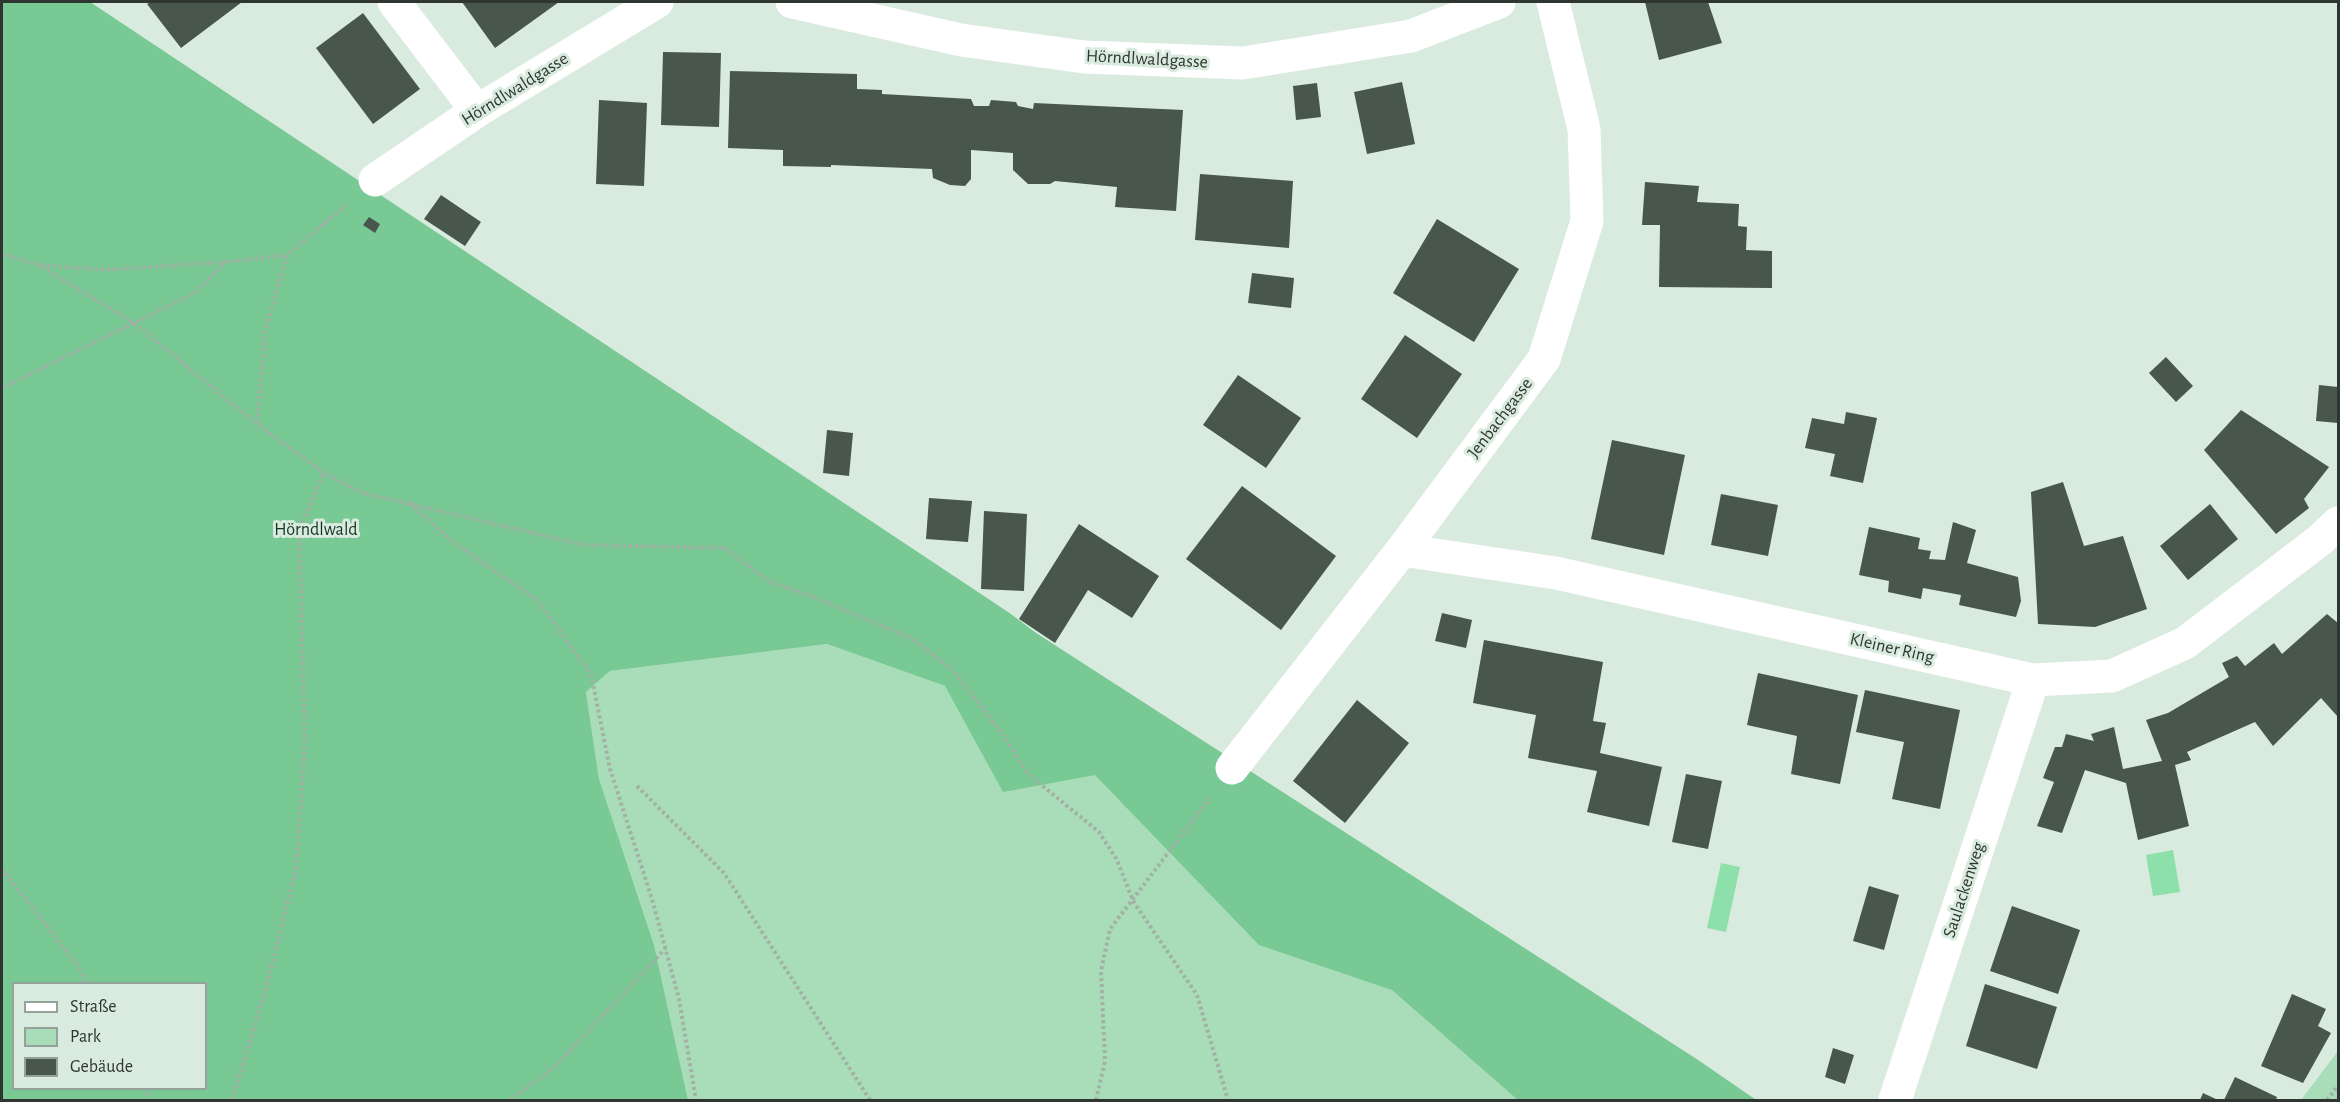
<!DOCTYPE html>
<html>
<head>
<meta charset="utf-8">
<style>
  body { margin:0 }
  #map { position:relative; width:2340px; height:1102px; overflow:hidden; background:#d9eade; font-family:"Alegreya Sans",sans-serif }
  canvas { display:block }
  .frame { position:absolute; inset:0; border:3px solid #2f3631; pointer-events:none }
  .legend { position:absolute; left:12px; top:982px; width:195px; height:108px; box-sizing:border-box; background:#d9eade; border:2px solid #95a299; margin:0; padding:8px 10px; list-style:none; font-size:18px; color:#2f3631 }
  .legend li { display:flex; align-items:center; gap:12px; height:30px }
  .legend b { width:30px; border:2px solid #95a299 }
</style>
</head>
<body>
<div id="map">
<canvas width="2340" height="1102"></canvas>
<div class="frame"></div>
<ul class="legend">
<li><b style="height:8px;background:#fff"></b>Straße</li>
<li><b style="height:16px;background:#a9ddb9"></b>Park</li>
<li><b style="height:16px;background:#48564c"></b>Gebäude</li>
</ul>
</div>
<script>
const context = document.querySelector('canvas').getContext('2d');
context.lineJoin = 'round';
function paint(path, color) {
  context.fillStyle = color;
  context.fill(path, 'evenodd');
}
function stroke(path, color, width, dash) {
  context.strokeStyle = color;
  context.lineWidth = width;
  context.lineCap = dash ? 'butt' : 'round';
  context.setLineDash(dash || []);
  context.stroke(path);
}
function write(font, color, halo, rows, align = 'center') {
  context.font = font + ' "Alegreya Sans",sans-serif';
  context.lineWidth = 6;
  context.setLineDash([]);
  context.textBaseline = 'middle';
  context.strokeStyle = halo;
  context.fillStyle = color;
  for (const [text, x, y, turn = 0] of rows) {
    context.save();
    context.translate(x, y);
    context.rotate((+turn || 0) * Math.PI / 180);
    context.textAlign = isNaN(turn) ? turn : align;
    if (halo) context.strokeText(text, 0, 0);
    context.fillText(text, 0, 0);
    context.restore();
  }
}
paint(new Path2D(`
  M1008 612 1036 633 1698 1060 1756 1100H688L654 945 599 779 586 692 610 671 827 644 945 686Z
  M2338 1051V1100H2301Z`), '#a9ddb9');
paint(new Path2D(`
  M2 2H90L1008 612 1036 633 1698 1060 1756 1100H1518L1392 990 1259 945 1095 775 1003 792 945 686 827 644 610 671 586 692 599 779 654 945 688 1100H2ZM14 984H206V1088H14Z`), '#78c994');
paint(new Path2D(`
  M2173 850 2180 892 2153 896 2146 855Z
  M1721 863 1740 867 1726 932 1707 928Z`), '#8ee0aa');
paint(new Path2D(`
  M151 2H242L181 48 147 4Z
  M462 2H559L495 48Z
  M1645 2H1708L1722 43 1659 60Z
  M363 13 420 89 373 124 316 48Z
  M663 52 721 53 719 127 661 125Z
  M730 71 857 74V89L882 90V94L971 99 974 106H989L991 100 1016 102 1018 106 1033 109 1034 103 1183 110 1176 211 1115 207 1117 187 1055 181 1050 184H1028L1013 170V153L971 150V179L965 186 950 185 933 178 932 169 831 165V167L783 166V150L728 148Z
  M1402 82 1415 144 1367 154 1354 92Z
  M1317 83 1321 117 1296 120 1293 86Z
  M599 100 647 103 644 186 596 184Z
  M1200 174 1293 181 1289 248 1195 240Z
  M1645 182 1699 186 1697 202 1739 204 1738 226 1747 227 1746 250 1772 251V288L1659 287 1660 225H1642Z
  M441 195 481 222 465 246 424 219Z
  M369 217 380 224 375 233 363 225Z
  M1437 219 1519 269 1474 342 1393 293Z
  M1252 273 1294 278 1291 308 1248 303Z
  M1405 335 1462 374 1417 438 1361 399Z
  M2166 357 2193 386 2176 402 2149 373Z
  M1238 375 1301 418 1266 468 1203 425Z
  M2319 385 2338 387V423L2316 421Z
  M2241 410 2329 467 2304 499 2309 508 2276 534 2204 450Z
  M1846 412 1877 418 1863 483 1830 476 1835 454 1805 448 1812 418 1844 424Z
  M827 430 853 433 849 476 823 473Z
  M1612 440 1685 455 1664 555 1591 539Z
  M2063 482 2084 546 2123 536 2147 609 2095 627 2038 624 2031 492Z
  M1242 486 1336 556 1281 630 1186 559Z
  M1721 494 1778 505 1768 556 1711 545Z
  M929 498 972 501 968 542 926 539Z
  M2210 504 2238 539 2188 580 2160 546Z
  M984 511 1027 514 1024 591 981 589Z
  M1953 522 1976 530 1967 563 2018 577 2021 601 2016 617 1959 605 1961 595 1923 588 1921 599 1888 592 1889 581 1859 575 1869 527 1920 538 1918 549 1931 551 1929 559 1945 560Z
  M1079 524 1159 576 1132 618 1088 590 1055 643 1019 619Z
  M1442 613 1472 620 1466 648 1435 641Z
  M2327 614 2338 623V717L2321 698 2273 746 2255 722 2187 752 2191 760 2175 765 2189 826 2138 840 2126 783 2085 770 2062 833 2037 826 2054 782 2043 778 2055 747H2062L2066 734 2094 741 2091 734 2114 727 2123 769 2162 761 2146 720 2168 713 2229 677 2222 663 2237 656 2245 666 2274 643 2282 654Z
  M1484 640 1603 662 1593 721 1606 723 1600 753 1662 767 1649 826 1587 812 1597 771 1528 758 1536 715 1473 703Z
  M1758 673 1858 695 1840 784 1791 774 1797 736 1747 725Z
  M1865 690 1960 710 1940 809 1892 799 1904 742 1856 732Z
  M1357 700 1409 743 1345 823 1293 781Z
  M1686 774 1722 781 1708 849 1672 842Z
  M1869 886 1899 895 1884 950 1853 941Z
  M2012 906 2080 930 2058 994 1990 971Z
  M1985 984 2057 1007 2037 1069 1966 1046Z
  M2292 994 2326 1009 2318 1026 2331 1033 2303 1083 2261 1066Z
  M1833 1048 1854 1055 1845 1084 1825 1077Z
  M2235 1077 2277 1097 2276 1100H2224Z
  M2203 1093 2218 1100H2200Z`), '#48564c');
stroke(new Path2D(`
  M2 254 39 265 134 323 257 424 324 473 363 493 585 545 725 548 770 582 814 597 910 638 951 668 1004 736 1028 774 1099 832 1117 860 1133 901 1197 995 1228 1100
  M41 265 103 270 225 262
  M2 388 195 293 226 262 287 255
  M257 423 265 332 287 255 347 204
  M410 503 453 542 537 600 591 674 610 769 652 899 679 999 696 1100
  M637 786 724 873 870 1100
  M2 869 77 965 87 984
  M144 1088 151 1100
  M232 1100 267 985 296 869 305 744 299 530 324 473
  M510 1100 556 1066 665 949
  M1096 1100 1105 1061 1101 971 1110 929 1210 798
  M2327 1100 2338 1086`), '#a2b0a6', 4, [3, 3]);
stroke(new Path2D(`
  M394 2 477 111
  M792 2 961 40 1084 57 1243 63 1411 36 1499 2
  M375 180 477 111 657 2
  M1402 550 1556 573 2033 680 2112 676 2185 643 2320 540 2338 523
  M1232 768 1402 550 1544 359 1587 221 1584 129 1553 2
  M1895 1100 2033 680`), '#fff', 33);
write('18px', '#2f3631', '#d9eade', [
  ["Hörndlwaldgasse",1147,59,3],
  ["Hörndlwaldgasse",515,89,-32],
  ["Jenbachgasse",1500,418,-53],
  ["Kleiner Ring",1892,648,13],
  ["Saulackenweg",1964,890,-72]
]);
write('18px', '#143721', '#d9eade', [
  ["Hörndlwald",316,530]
]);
</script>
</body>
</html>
